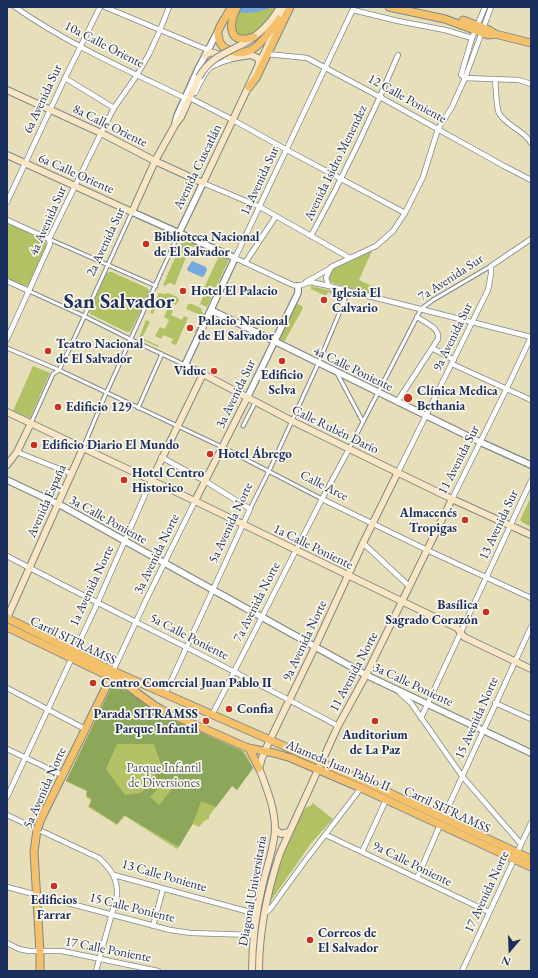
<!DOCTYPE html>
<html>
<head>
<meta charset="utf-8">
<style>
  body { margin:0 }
  #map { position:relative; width:538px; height:978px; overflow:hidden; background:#e6dfba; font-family:"EB Garamond",serif }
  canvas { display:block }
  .frame { position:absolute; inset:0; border:8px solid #1b2f5e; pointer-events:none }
  .north { position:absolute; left:490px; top:930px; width:40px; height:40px; -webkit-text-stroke:3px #fbf7ec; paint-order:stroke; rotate:199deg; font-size:11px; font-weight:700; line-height:16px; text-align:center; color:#1b2f5e }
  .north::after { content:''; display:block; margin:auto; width:14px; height:18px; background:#1b2f5e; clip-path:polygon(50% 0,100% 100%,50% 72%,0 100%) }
</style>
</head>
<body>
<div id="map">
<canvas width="538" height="978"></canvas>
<div class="frame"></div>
<div class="north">N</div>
</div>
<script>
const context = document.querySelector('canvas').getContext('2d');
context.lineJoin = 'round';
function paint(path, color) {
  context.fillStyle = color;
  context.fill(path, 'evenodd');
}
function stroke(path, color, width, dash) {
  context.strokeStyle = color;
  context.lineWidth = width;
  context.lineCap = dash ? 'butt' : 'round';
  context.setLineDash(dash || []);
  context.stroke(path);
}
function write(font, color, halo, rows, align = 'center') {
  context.font = font + ' "EB Garamond",serif';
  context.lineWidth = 3.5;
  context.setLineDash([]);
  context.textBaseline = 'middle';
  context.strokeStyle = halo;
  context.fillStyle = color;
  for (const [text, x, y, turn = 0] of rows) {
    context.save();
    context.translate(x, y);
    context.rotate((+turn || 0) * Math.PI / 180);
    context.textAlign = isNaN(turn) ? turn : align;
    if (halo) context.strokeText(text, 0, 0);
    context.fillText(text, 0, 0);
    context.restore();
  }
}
paint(new Path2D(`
  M272 7H278C269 18 248 50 234 29L237 12H252Z
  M7 223 43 239 46 242 47 246 30 285C22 288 14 283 7 280Z
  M186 240 204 248 203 251 191 246V248L188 257H186L175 285 170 283 167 284 166 286 163 285 182 242Z
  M208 250 227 258 228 261 207 307 200 304 205 292 203 290 217 260 219 259 207 253Z
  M372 251 359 280 378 289 373 295 330 282 328 277 333 269Z
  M109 272H112L147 288 149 290V294L130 332H127L90 314V310L106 274Z
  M311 286 337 292 335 296 328 292 326 296 311 289Z
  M159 293 164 294 168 293 177 297 179 300 176 305 160 297 153 314 150 313Z
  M293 302 302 306 303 308 282 346 274 341Z
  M188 304H192L201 308 202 312 205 314 197 333 195 332 203 316 186 309Z
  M168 308 173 311 171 315 182 320 184 316 188 318 176 345 171 343 173 339 163 335 161 339 155 336 160 327 165 329 169 320 164 317Z
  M146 320 150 322 142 338 159 346 158 347 139 338Z
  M33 366 50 373 30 418 13 411Z
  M531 497V527L522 522 520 520Z
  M116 686 132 693 158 713 243 751 246 754 253 768 237 790 232 786 209 816V819L204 821 199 827 193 824 177 849 125 816 117 825 88 807 91 800 86 797 87 791 66 781 111 689Z
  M313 803 333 819 312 842 267 906 270 892 294 826 301 813 308 806 309 807Z`), '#b1c163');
paint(new Path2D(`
  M118 687 136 696 158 713 242 751 253 768 237 790 232 786 216 807 201 801 193 823 179 847 124 815 117 824 89 806 92 799 86 795 87 791 66 781 111 688ZM117 744H154L162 767 141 793 125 795 106 769ZM164 782 172 789 159 805 150 797Z`), '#8ca759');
paint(new Path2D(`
  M239 7H272C261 12 249 14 237 12Z
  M192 261 206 267 207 270 204 276 202 277 188 271 187 269Z`), '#71a9e0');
const pedestrian = new Path2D(`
  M49 239 156 286
  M29 291 84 316 136 342 185 365
  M7 348 59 370 222 447 322 499
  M337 373 363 422
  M138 408 162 354
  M31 423 53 374 59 370 68 352 132 212
  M243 426 255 403
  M83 448 104 398 179 233
  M349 449 421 309 433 300 491 266
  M250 509 269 471 318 364 349 290`);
const minor = new Path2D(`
  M15 7C68 44 127 70 185 98
  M105 7 208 50
  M354 7 235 258 293 285 298 286 310 282 329 286 531 337
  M353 10 398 21 445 30 472 38
  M267 54 307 58 380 97 504 166 531 180
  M65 78 114 108
  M465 78 461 75 472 38 485 7
  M465 78 519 80 531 84
  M495 79C496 86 496 107 499 113 506 126 524 130 531 143
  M195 93C208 66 206 67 235 58
  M190 98 233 120 287 150 405 213
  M203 183 260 207 350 258
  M7 202 65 78 100 7
  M7 220 49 239
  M311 236C343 177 372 117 398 55
  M245 263 276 216
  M7 281 29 291
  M306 282 331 268
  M329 286 326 278 331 267 376 246 393 231 405 213 423 177 438 129 452 107 465 78 491 7
  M7 339 50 244 49 239 101 133 114 108 137 75 149 54 160 30 169 7
  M432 348 454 360
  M452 364 531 400
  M397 402 438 339C440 328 426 323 417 317
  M17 452 72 474
  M161 457 205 481 250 509 165 694
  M398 472 488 290 491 274V266L531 239
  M322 499 427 550 531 598
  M452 499 507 388 531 337
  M363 543 409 586
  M7 556C117 614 229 667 338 726
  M113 671 147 598 195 501
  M7 688 85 729
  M400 693 411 703 462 776 521 844
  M495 703 531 719
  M212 715 322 499 349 449
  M421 718 531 481
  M7 749 62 775
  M7 797 97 604 151 481
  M7 815 99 858C111 869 118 879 117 895L96 971
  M443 818 531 627
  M326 835 489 912
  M362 852 386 800
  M114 875 257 914
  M417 878 440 825
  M7 887 170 930 191 933 254 935
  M264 914 270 909 305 861 361 788
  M153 926 163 889
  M7 943 19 949 29 951H62L158 971
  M462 971 531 823`);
const tertiary = new Path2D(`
  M175 124 177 116 198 69 218 31
  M132 212 235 258 185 365 203 374
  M179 233 203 183
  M211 310 480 442 531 465
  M247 398 298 293V286
  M7 480 64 507 366 675 531 753`);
const secondary = new Path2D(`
  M241 45C258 36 271 23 280 7
  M205 56 210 52 232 58 251 55 258 58 259 63
  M7 90 101 133 155 161 203 183 286 7
  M7 155 132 212 155 161 175 125 181 117 199 77
  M7 412 195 501 457 628 464 637 531 669
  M7 465 17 452 31 423
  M151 481 203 374 292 421 452 499 531 535
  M195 501 247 398
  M7 618 83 448
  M275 829 281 834 289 832
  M252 971C252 942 256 912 263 883 267 866 274 848 275 830 275 808 267 789 259 768L262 758 268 744 315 647 363 543 398 472
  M259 971C259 931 267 892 280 853L338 726 366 675 452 499`);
const primary = new Path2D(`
  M7 618 113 671 366 782 531 859
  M7 627 125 684 155 706 164 711 248 748 274 753 291 758 361 788 531 867
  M249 748 259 768
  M41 819 112 675
  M37 830 34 852 40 952V971`);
const trunk = new Path2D(`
  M231 7C228 15 220 24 218 32 218 39 220 45 225 48 252 64 265 36 279 20
  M237 7C228 25 228 46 254 37
  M389 7 445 19 488 35 495 34 531 43
  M463 20 489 30 495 34
  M249 87 256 78 290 7`);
stroke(pedestrian, '#80878c', 5);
stroke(minor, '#80878c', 6);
stroke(tertiary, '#80878c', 8);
stroke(secondary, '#80878c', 8);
stroke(primary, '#80878c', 9);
stroke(trunk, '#80878c', 9);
stroke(pedestrian, '#fff', 3);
stroke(minor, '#fff', 4.5);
stroke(tertiary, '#fff', 5.5);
stroke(secondary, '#fbe6c3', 6);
stroke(primary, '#f4c16a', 7);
stroke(trunk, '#f4c16a', 7);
const secondaryBridge = new Path2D(`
  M199 77C209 59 223 54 241 45`);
const primaryBridge = new Path2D(`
  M37 830 41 819`);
stroke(secondaryBridge, '#80878c', 8, []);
stroke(primaryBridge, '#80878c', 9, []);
stroke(secondaryBridge, '#fbe6c3', 6);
stroke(primaryBridge, '#f4c16a', 7);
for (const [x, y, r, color] of [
  [146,244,4,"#c8321e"],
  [183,291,4,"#c8321e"],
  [324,300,4,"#c8321e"],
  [190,328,4,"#c8321e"],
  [48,351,4,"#c8321e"],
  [282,361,4,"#c8321e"],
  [214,371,4,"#c8321e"],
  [408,398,5,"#c8321e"],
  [58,407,4,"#c8321e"],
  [34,445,4,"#c8321e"],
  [210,454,4,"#c8321e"],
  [124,480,4,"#c8321e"],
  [465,520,4,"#c8321e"],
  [486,612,4,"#c8321e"],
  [93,683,4,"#c8321e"],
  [229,709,4,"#c8321e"],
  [206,721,4,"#c8321e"],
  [375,721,4,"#c8321e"],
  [54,886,4,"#c8321e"],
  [310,940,4,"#c8321e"]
]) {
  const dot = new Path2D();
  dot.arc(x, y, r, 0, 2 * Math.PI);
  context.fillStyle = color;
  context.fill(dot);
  stroke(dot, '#fbf7ec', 1.5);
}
write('13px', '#1b2f5e', '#fbf7ec', [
  ["10a Calle Oriente",104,45,27],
  ["6a Avenida Sur",43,99,-65],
  ["12 Calle Poniente",407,99,29],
  ["8a Calle Oriente",110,126,26],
  ["Avenida Isidro Menendez",336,163,-64],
  ["Avenida Cuscatlán",198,167,-64],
  ["6a Calle Oriente",76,174,24],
  ["1a Avenida Sur",260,181,-65],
  ["4a Avenida Sur",48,221,-66],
  ["2a Avenida Sur",106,242,-65],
  ["7a Avenida Sur",451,278,-33],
  ["9a Avenida Sur",453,337,-64],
  ["4a Calle Poniente",353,369,26],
  ["3a Avenida Sur",236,394,-64],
  ["Calle Rubén Darío",335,430,26],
  ["11 Avenida Sur",459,460,-63],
  ["Calle Arce",324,486,27],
  ["Avenida España",47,501,-66],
  ["3a Calle Poniente",108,520,29],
  ["5a Avenida Norte",231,523,-65],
  ["13 Avenida Sur",499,525,-65],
  ["1a Calle Poniente",313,547,26],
  ["3a Avenida Norte",157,554,-64],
  ["1a Avenida Norte",92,586,-65],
  ["7a Avenida Norte",257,602,-63],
  ["5a Calle Poniente",189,637,27],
  ["Carril SITRAMSS",73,641,26],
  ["9a Avenida Norte",305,641,-65],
  ["11 Avenida Norte",354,672,-62],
  ["3a Calle Poniente",413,685,25],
  ["15 Avenida Norte",477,718,-66],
  ["Alameda Juan Pablo II",338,766,23],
  ["5a Avenida Norte",45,788,-66],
  ["Carril SITRAMSS",447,810,25],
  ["9a Calle Poniente",412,864,26],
  ["13 Calle Poniente",164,876,16],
  ["Diagonal Universitaria",253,891,-80],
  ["17 Avenida Norte",487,892,-65],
  ["15 Calle Poniente",132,908,14],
  ["17 Calle Poniente",108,950,11]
]);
write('bold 13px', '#1b2f5e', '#fbf7ec', [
  ["Biblioteca Nacional",154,237],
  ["de El Salvador",154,252],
  ["Hotel El Palacio",191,291],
  ["Iglesia El",332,293],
  ["Calvario",332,308],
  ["Palacio Nacional",198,321],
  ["de El Salvador",198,336],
  ["Teatro Nacional",56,344],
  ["de El Salvador",56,359],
  ["Viduc",206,371,"right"],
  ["Edificio",282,375,"center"],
  ["Selva",282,390,"center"],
  ["Clínica Medica",417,391],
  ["Bethania",417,406],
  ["Edificio 129",66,407],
  ["Edificio Diario El Mundo",42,445],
  ["Hotel Ábrego",218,454],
  ["Hotel Centro",132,473],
  ["Historico",132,488],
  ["Almacenés",457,513,"right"],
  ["Tropigas",457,528,"right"],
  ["Basílica",478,605,"right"],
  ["Sagrado Corazón",478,620,"right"],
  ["Centro Comercial Juan Pablo II",101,683],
  ["Confia",237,709],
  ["Parada SITRAMSS",198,714,"right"],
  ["Parque Infantil",198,729,"right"],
  ["Auditorium",375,735,"center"],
  ["de La Paz",375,750,"center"],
  ["Edificios",54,900,"center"],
  ["Farrar",54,915,"center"],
  ["Correos de",318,933],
  ["El Salvador",318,948]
], 'left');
write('13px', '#485b60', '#fbf7ec', [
  ["Parque Infantil",164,768],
  ["de Diversiones",164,783]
]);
write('bold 21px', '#1b2f5e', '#fbf7ec', [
  ["San Salvador",119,302]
]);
</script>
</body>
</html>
